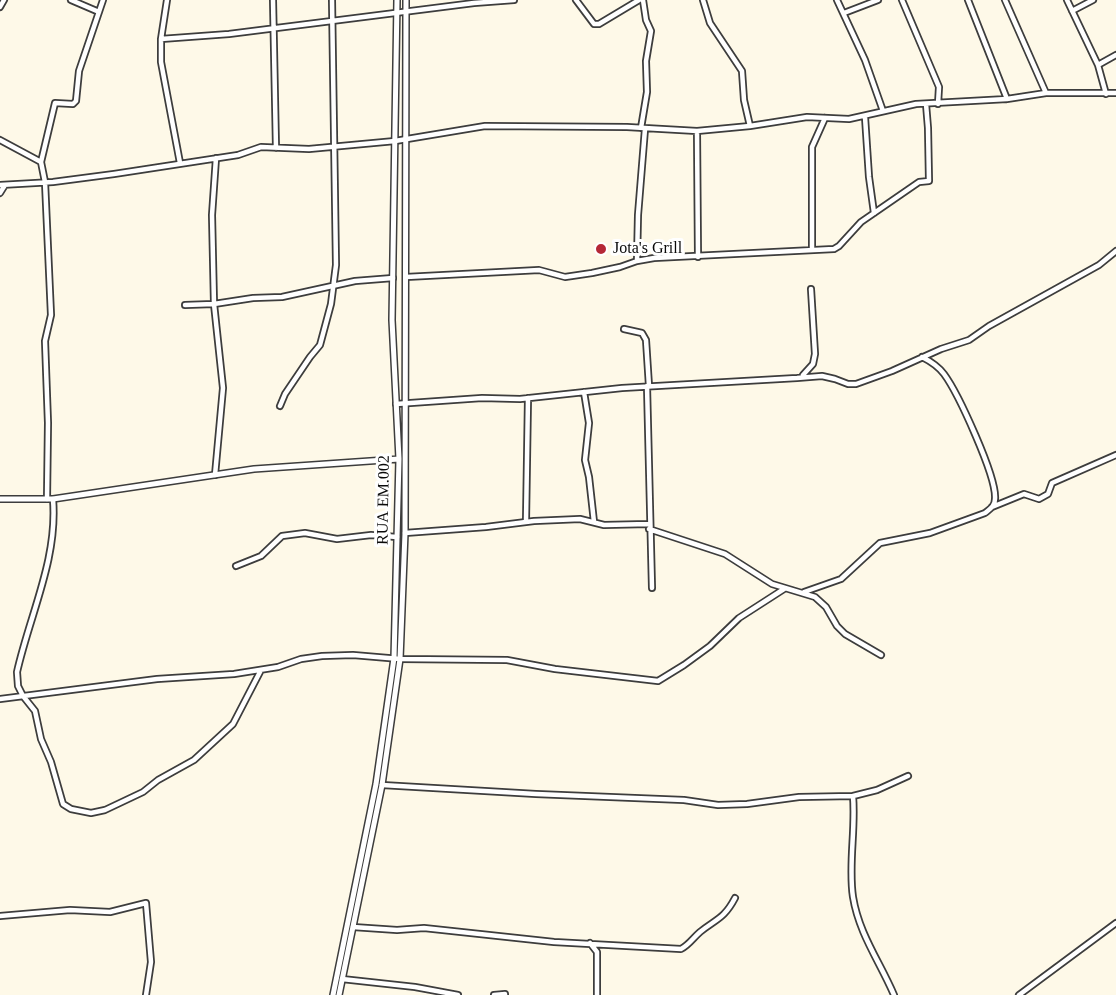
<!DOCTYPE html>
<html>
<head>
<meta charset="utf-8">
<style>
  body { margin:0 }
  canvas { display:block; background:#fef9e8 }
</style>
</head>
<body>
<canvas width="1116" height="995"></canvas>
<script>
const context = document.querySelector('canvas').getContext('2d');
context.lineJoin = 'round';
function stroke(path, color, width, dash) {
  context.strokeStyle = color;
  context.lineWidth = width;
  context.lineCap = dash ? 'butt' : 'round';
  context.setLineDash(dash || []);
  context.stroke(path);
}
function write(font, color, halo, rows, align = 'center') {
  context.font = font + ' Georgia,serif';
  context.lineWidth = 6;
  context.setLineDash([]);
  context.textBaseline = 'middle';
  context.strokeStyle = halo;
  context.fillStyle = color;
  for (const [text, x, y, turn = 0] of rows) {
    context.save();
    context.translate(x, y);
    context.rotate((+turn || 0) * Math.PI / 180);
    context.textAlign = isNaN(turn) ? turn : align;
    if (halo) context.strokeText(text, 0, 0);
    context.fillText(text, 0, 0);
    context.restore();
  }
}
const minor = new Path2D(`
  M71 0 99 12
  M167 0 161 39V62L180 163
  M273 0 276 148
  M576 0 594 24H599L639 0
  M703 0 710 23 742 71 744 100 750 126
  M837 0 865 60 883 111
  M902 0 939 87 938 104
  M968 0 1007 99
  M1005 0 1046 93
  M1067 0 1098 65 1106 94
  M0 7 4 0
  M1072 11 1093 0
  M844 13 878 0
  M161 39 229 34 474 3 514 0
  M1098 65 1116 55
  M865 117 869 177 874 213
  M641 128 647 92 646 61 651 31 646 20 643 0
  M697 131 698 257
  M0 140 41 162
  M0 185 53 182 114 174 238 155 261 147 309 149 395 141 485 126 627 127 697 131 750 126 807 117 849 119 916 104 1007 99 1046 93H1116
  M0 193 5 185
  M812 250V147L825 118
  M637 261 638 215 645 129
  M406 277 539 270 565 277 592 273 620 267 637 261 654 258 834 249 839 246 861 222 919 182 929 181 928 128 926 104
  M185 305 214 304 253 298 282 297 355 281 393 278
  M624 329 642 333 646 340 649 386
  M803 375 813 364 815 354 811 289
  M647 386 652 588
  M584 392 589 423 585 460 589 477 594 522
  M396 404 482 398 520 399 622 388 797 378 822 376 835 379 848 384H856L892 371 941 349 969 340 989 326 1099 265 1116 251
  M280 406 285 394 310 357 320 345 331 304 336 265 332 0
  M215 475 223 388 214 304 212 215 216 158
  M47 499 48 423 45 341 51 315 45 182 41 162 55 103 73 104 76 101 79 71 103 0
  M53 499C58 559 30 614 17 672L18 686 23 696 35 711 41 739 51 762 63 804 71 809 91 813 105 810 143 792 158 780 194 760 233 724 261 670
  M992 507 1024 494 1039 499 1048 494 1052 483 1116 455
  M526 521 528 398
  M649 529 725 554 772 584 815 597 826 607 837 626 845 634 881 655
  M405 533 486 527 534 521 580 519 604 525 649 524
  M236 566 261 556 282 536 305 533 337 539 371 535 397 537
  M804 592 841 579 880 543 930 533 985 513C990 509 995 506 995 499 997 477 958 393 944 374 938 366 930 361 922 357
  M0 699 157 679 234 674 278 667 301 659 322 656 353 655 400 659 507 660 555 669 658 681 684 665 710 646 739 618 784 589
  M382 785 536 794 684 800 718 805 747 804 799 797 853 796C856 829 848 865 853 897 859 934 880 962 894 995
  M853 796 877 790 908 776
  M0 916 70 910 110 912 146 903 151 962 146 995
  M353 927 397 930 424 928 554 942 681 949C689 945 693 938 700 932 716 919 724 919 735 898
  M590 943 597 952V995
  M342 979 415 987 458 995
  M494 995 505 994
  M1019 995 1116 923`);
const tertiary = new Path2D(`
  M0 499H53L254 469 399 459
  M333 995 376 784 394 658 399 459 392 320 397 0
  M339 995 382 785 400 659 405 533 406 0`);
stroke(minor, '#3d3d3d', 8);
stroke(tertiary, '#3d3d3d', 8);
stroke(minor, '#fff', 4.5);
stroke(tertiary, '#fff', 5);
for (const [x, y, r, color] of [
  [601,249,6,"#b52735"]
]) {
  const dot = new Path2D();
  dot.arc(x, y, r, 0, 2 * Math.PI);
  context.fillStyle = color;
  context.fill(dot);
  stroke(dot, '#fff', 2);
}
write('16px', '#0a0a0a', '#fff', [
  ["Jota's Grill",613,249]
], 'left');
write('16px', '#0a0a0a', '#fff', [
  ["RUA EM.002",384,500,-89]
]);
</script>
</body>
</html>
